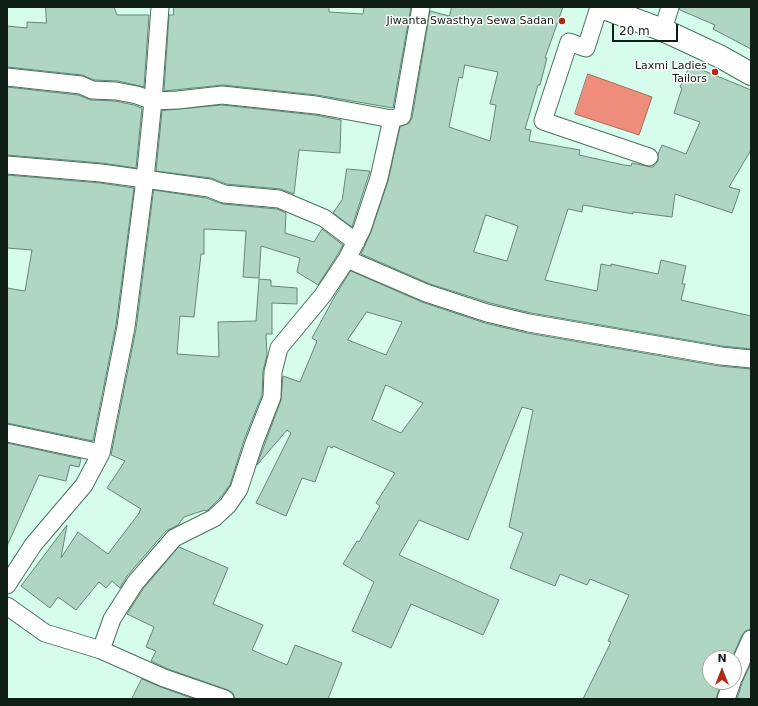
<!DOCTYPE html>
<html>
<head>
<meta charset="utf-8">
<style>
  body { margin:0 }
  #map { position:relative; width:758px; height:706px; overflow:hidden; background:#d6fdeb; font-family:"DejaVu Sans",sans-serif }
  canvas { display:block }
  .frame { position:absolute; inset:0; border:8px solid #0f1d17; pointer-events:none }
  .north { position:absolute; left:702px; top:650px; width:40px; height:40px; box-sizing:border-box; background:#fff; border:1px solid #9fa5a2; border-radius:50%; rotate:0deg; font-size:11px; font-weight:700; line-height:16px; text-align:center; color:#0f1d17 }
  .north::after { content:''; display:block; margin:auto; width:14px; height:18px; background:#b42713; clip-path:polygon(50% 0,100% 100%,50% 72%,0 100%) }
  .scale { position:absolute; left:612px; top:24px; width:66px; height:18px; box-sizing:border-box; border:2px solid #0f1d17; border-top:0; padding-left:5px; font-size:12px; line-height:14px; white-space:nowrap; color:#0f1d17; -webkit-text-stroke:3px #fff; paint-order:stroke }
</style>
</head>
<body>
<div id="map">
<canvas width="758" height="706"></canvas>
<div class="frame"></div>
<div class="north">N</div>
<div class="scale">20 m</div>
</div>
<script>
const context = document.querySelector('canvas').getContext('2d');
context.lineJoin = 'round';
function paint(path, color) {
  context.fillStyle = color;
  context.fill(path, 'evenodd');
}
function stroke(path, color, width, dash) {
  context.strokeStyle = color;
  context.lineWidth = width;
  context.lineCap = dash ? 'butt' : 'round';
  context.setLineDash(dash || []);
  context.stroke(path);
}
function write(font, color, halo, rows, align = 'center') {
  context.font = font + ' "DejaVu Sans",sans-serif';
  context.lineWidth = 3;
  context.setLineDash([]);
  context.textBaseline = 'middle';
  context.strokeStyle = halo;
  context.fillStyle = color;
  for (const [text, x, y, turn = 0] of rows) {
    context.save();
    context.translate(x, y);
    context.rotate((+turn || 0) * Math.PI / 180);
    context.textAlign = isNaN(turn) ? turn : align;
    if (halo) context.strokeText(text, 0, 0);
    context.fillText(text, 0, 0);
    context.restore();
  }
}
const water = new Path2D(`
  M588 74 652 97 639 135 575 114Z`);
paint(water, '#ee8d7b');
stroke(water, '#ab6b5d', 1);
const building = new Path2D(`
  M46 7H114L117 15H149L144 87 118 81 94 80 82 75 7 67V26L27 28V22L46 23Z
  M174 7H329V12L363 14 364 7H411L393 108 317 95 223 85 164 91 169 15H173Z
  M452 7H563L545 58H547L540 85H538L525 129 531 130 529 141 580 150 579 155 624 165 631 166 632 163 651 167H653L658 161V154L662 145 686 154 700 122 674 113 682 88 680 87 690 65 751 90V150L729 187 740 190 732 213 675 194 672 217 633 212V214L583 205 582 212 568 209 545 280 597 291 601 264 611 266V264L658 274 661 260 686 266 682 284H685L681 300 751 316V349L722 346 531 313 490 303 430 284 361 254 371 232 388 181 400 127 409 123 412 118 430 11 449 16ZM465 65 498 72 490 104 496 105 490 141 449 127 459 77 462 78ZM486 215 518 226 507 261 474 252Z
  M680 7H751V49L713 29 715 25 680 10Z
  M7 87 78 95 91 100 115 101 134 105 142 108 136 168 102 163 7 155Z
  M222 105 315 115 341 120 340 153 299 150 294 194 280 189 226 184 211 178 156 171 162 111Z
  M347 169 370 171 352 227 333 213 342 200Z
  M7 175 100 183 134 188 116 325 93 441 7 423V288L25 291 32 250 7 248Z
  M154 190 206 198 223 204 277 209 286 213 285 233 314 242 322 229 343 245 338 254 318 285 297 272 300 258 261 246 259 278 243 277 246 231 204 229V254H201L194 317 180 316 177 354 219 357 218 322 256 321 259 279 271 280V286L297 288V304L272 303V334H266L267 355 263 371 262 395 244 440 230 485 220 498 208 510 206 511 205 510 184 517 178 525 166 531 127 576 120 588 112 581 106 588 99 582 76 610 58 597 50 608 21 586 67 525 61 558 78 532 108 554 140 512H139L141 509 107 488 125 461 111 455 136 329Z
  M351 271 422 302 485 323 527 333 719 366 751 369V629L745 631 742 635 732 658H710V682H721L716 699H583L611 642 608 641 629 595 590 579 587 585 560 574 555 586 510 568 523 533 509 527 533 410 522 407 468 540 419 520 399 555 499 600 483 635 411 604 391 648 352 631 374 582 343 564 357 541 359 542 380 506 376 503 395 473 333 446 332 448 328 446 315 482 302 478 286 516 256 503 291 433 287 430 257 465 281 400 283 376 300 382 317 341 312 338 335 296ZM367 312 402 322 386 355 348 340ZM386 385 423 403 401 433 372 420Z
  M7 443 81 459 79 467 70 465 66 481 39 475 7 546Z
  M179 547 228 568 213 604 263 625 252 650 287 665 295 645 342 663 328 699H235L233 693 228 690 168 669 151 661 156 651 146 647 154 627 127 614 143 589Z
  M751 663V699H737L742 683Z
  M142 679 161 687 194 699H132Z`);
paint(building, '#afd5c3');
stroke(building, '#638777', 1);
const minor = new Path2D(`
  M421 7 402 116 392 119 379 178 362 229 347 259 426 293 487 313 529 323 721 356 751 359
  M599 7 586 48 569 42 543 121 649 157
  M663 30 670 7
  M7 77 81 85 92 90 116 91 137 95 153 101 178 100 222 95 316 105 392 119
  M7 165 101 173 209 188 224 194 279 199 324 218 356 242
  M7 433 101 453
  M7 585 33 545 84 485 101 453 126 327 145 179 153 101 160 7
  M7 606 45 633 101 650 164 678 225 699
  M101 650 112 619 135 583 174 538 214 518 228 505 239 489 254 443 272 397 273 372 279 348 323 295 347 259
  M734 677 751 639
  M726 699 732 682`);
const secondary = new Path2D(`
  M601 7 663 30 721 57 751 74`);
stroke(minor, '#4d7061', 19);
stroke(secondary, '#4d7061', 24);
stroke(minor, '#fff', 17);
stroke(secondary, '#fff', 22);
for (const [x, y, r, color] of [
  [562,21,4,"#b42713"],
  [715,72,4,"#b42713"]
]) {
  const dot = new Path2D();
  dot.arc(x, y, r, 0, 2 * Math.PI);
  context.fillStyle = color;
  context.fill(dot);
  stroke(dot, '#fff', 1.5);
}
write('11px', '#0f1d17', '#fff', [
  ["Jiwanta Swasthya Sewa Sadan",554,21],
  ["Laxmi Ladies",707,66],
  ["Tailors",707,79]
], 'right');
</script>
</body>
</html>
